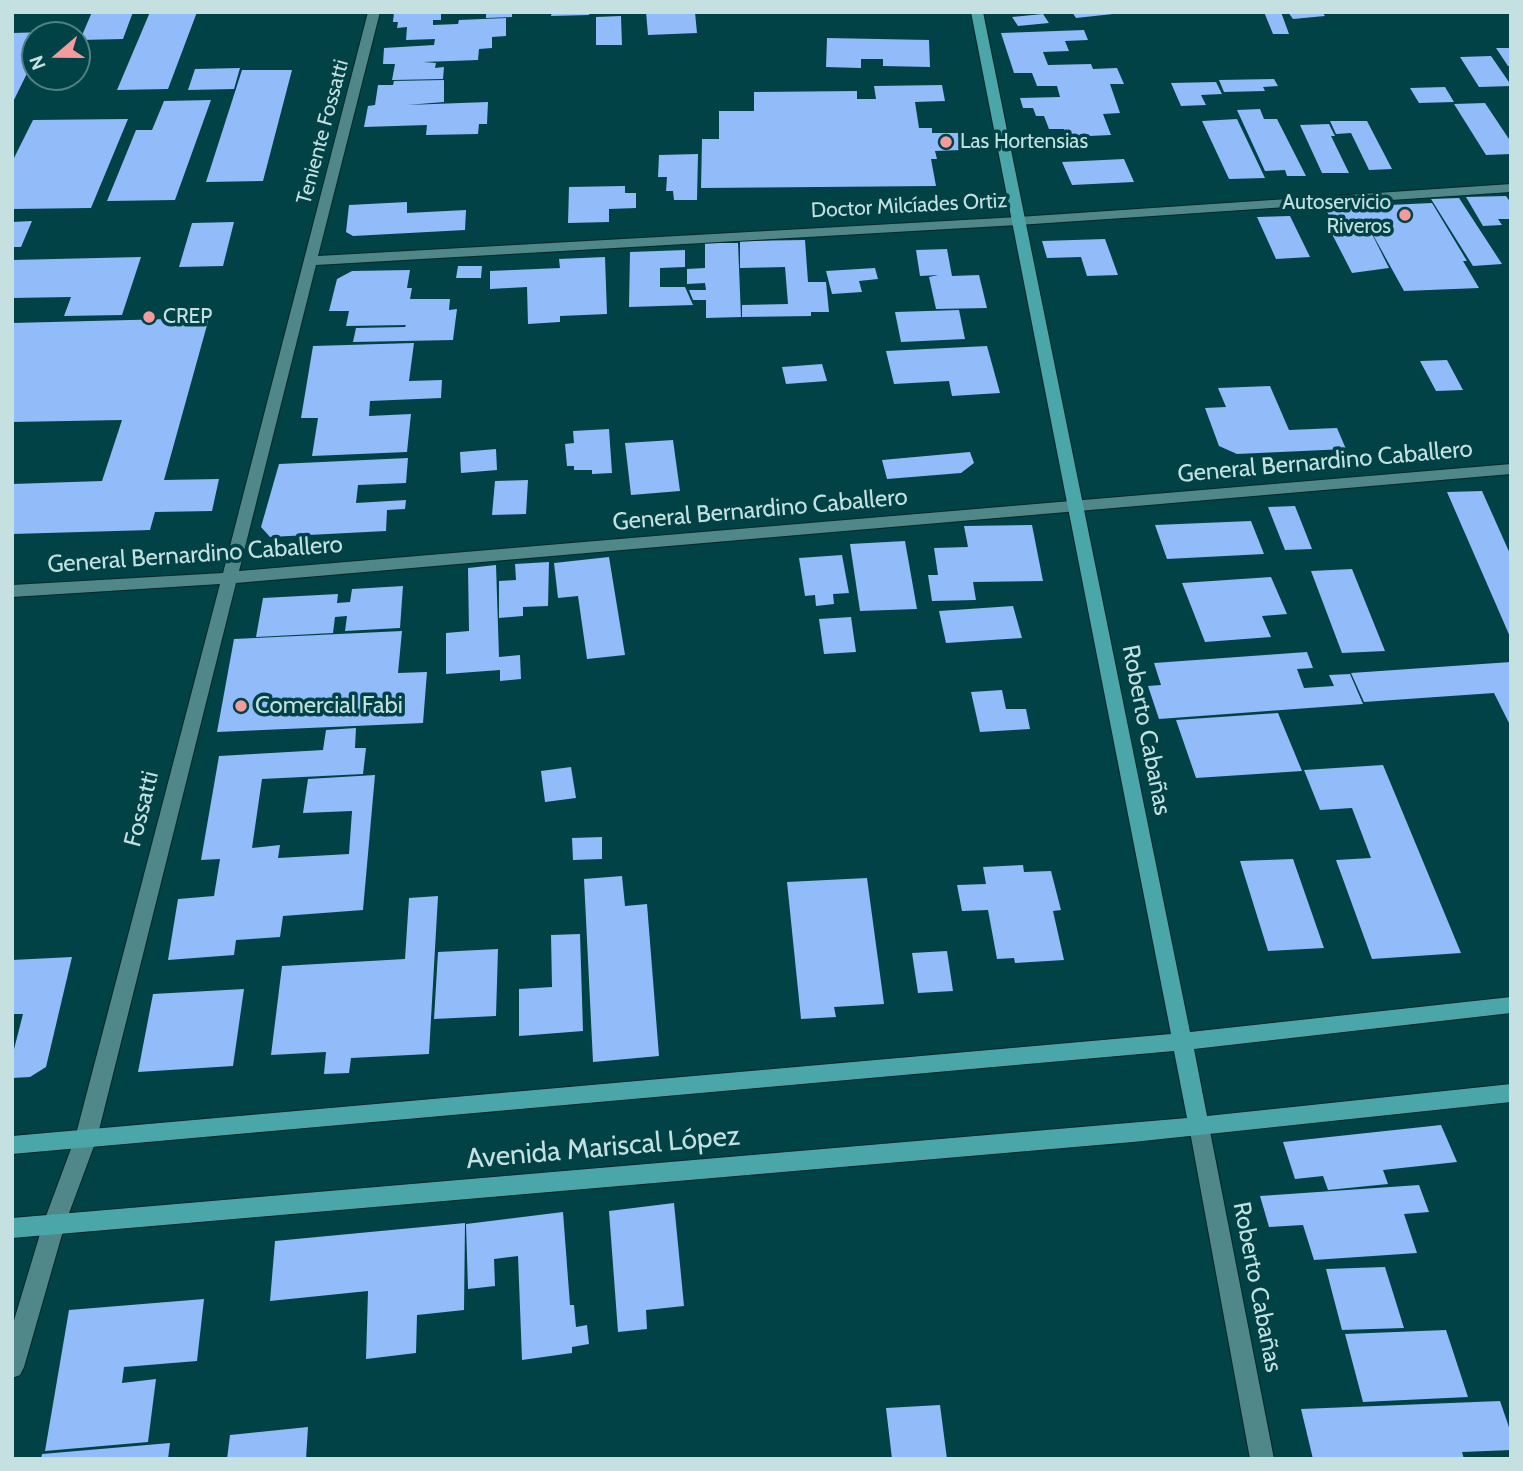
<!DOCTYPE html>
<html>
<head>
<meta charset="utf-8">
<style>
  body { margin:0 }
  #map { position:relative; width:1523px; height:1471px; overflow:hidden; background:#004245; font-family:Cabin,sans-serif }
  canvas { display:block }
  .frame { position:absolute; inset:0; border:14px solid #c4e0e1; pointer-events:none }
  .north { position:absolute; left:21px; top:21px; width:70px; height:70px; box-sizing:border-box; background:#004245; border:2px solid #4e8183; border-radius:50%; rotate:250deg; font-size:19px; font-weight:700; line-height:28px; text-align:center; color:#c4e0e1 }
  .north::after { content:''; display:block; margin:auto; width:24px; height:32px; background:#f59b9d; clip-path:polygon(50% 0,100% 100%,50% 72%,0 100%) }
</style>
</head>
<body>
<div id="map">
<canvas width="1523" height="1471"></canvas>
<div class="frame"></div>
<div class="north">N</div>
</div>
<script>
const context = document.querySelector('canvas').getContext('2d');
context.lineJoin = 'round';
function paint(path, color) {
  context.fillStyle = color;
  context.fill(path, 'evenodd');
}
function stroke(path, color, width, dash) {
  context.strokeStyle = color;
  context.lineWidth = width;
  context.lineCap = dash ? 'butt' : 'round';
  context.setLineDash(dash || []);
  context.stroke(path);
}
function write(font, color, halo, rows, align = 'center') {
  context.font = font + ' Cabin,sans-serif';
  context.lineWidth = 7;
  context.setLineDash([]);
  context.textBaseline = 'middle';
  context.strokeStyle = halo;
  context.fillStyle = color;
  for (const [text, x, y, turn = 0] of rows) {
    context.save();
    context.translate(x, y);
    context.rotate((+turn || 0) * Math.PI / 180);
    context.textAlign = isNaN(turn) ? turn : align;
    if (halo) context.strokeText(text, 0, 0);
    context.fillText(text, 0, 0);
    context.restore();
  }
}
paint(new Path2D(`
  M92 12H133L123 39 80 40Z
  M150 12H197L168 89 117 90Z
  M394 12H441V20H433V25L458 24 459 20 506 18V36L492 37V48L479 49 478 60 423 62 436 63 435 68 444 67 443 79 392 80 395 64H383L384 48 434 45 435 39 406 40 407 27 397 28 398 22H393Z
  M486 12H512V17L486 18Z
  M552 12H590L589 15 551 16Z
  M646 12H695L697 33 648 35Z
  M1072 12H1113V14L1076 18Z
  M1264 12H1281L1289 34H1273Z
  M1288 12H1322L1325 16 1293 19Z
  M1043 14 1049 23 1018 26 1012 17Z
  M621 16 622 45H596V17Z
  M1084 30 1088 40 1065 41 1069 51 1043 52 1048 65 1091 64 1093 69 1117 68 1124 84H1110L1120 113 1103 114 1111 135 1067 137 1064 129H1049L1044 116H1036L1033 108H1023L1020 98 1060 97 1057 86H1037L1032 73H1014L1001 33Z
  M47 32 46 35H35V57L12 104V33Z
  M827 38 929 40 930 67 883 66V59H861V68L826 67Z
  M1496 48H1511V66H1508Z
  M1491 56 1511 85V86L1479 87 1460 57Z
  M240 68 234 89 188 90 195 69Z
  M242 70H292L263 181 206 182Z
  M1274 79 1278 86 1263 87 1265 91 1224 92 1219 80Z
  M444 80V102L407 105 488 102 487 124H479L478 134 426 135 427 125 364 127 368 106 375 105 378 85H393L394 81Z
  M1216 82 1222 94 1201 95 1206 105 1181 106 1171 83Z
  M942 85 945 101 915 102 919 128H932V133H958L961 150 935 151 937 159H931L936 186 701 188 702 139H719V111H754V92L857 91V99H876L874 86Z
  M1445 87 1454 102 1419 103 1410 88Z
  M211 100 175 200 107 201 136 130H152L164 101Z
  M1485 103 1511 142V154L1486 155 1454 104Z
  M1260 109 1264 119H1277L1306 176H1287L1285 170 1265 171 1237 110Z
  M128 119 91 208 12 209V162L33 120Z
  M1237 119 1265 178 1229 179 1202 121Z
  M1330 121H1367L1392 169 1369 170 1351 133 1336 134Z
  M1329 124 1335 136H1331L1349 173H1322L1300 125Z
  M698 154 697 200H674L673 191H666L667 177H658L659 155Z
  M1124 159 1134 182 1072 185 1062 162Z
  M625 186V193H636V208L609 209V222L568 223 569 187Z
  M1506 196 1511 203V219H1498L1502 225 1483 226 1466 197Z
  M1459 198 1502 264 1473 266 1431 199Z
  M407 202V213L466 210 465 230 353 236 346 232 349 205Z
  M1432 203 1467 261H1463L1479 288 1404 291 1367 224 1389 268 1352 273 1332 234 1338 233 1325 208Z
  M1290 216 1310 257 1276 259 1257 217Z
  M32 221 21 247H12V222Z
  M234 222 223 266 179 267 192 223Z
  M1105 239 1118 275 1087 276 1081 257 1047 258 1042 241Z
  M805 240 808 282H826L829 312H811V316L742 317V305L788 304 785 267 740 268V241Z
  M705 243H738L741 317 706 318V300H693L689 290H706L705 283 687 284V269L705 268Z
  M947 249 952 276 979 275 987 308 936 309 929 277 938 275 920 276 916 250Z
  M685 250V267L660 268V287H685L693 305 629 307 630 252Z
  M141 257 122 315 64 316 71 297 12 298V260Z
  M605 257 607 314 560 316V322L528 324 527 287 490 289V271L560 268 559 259Z
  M458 266H482L481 278H456Z
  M875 268 878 279 859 281 862 292 832 294 826 271Z
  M410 270 407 288H412L410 299H450L449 310 457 309 453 340 353 342 356 328 405 327 406 325 346 326 349 311H329L337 279 352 271Z
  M959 310 965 339 901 342 895 312Z
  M209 318 164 480 219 479 212 511 155 512 150 530 12 534V484L102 481 122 420 12 422V323Z
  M414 343 409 381 442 380 441 398 370 401 369 416 411 414 407 452 312 456 318 418H301L313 346Z
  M987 346 1000 393 952 396 949 381 894 384 886 351Z
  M1447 360 1463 390 1436 391 1420 361Z
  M822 364 827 381 786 384 782 367Z
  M1270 386 1289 430 1337 428 1346 449 1237 454 1219 446 1205 408 1226 407 1218 388Z
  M609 429 612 473 592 474V470H574V466H567L565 444 574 443 573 431Z
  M673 440 680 491 631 495 625 443Z
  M496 449 497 470 461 473 460 452Z
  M970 452 974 463 961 473 887 479 882 460Z
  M408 458 406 483 358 485 356 503 406 500 405 509 387 510 386 531 270 537 261 527 279 464Z
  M528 480 526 514 492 515 495 481Z
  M1482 491 1511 556V639L1447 492Z
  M1295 506 1312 549 1285 550 1268 507Z
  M1251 521 1264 554 1167 559 1155 525Z
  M1032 525 1043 581 973 582 976 600 932 601 928 575H938L934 548 968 547 964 526Z
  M905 541 917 609 860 611 850 544Z
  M842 555 849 593 833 594 834 604 816 606 815 595 805 596 799 558Z
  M609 557 625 655 587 659 578 596 558 598 554 563Z
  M549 562 548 606 523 607V616L499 618V581L516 580 515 564Z
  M496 565 499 657 520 655 521 679 500 681V670L446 674V633L469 631 468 568Z
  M1352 569 1385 651 1342 653 1311 571Z
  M1271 577 1287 614 1262 616 1271 637 1205 642 1182 583Z
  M403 586 400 628 345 631 347 616 335 617 333 633 256 637 263 598 338 594 337 603 350 602 352 589Z
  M1013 606 1022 638 946 643 939 611Z
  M851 617 856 652 824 654 819 619Z
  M402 631 398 673 427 672 423 723 217 732 234 639Z
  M1307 652 1313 668 1297 669 1304 688 1334 686 1329 675 1350 674 1363 704 1159 719 1148 686 1161 685 1154 663Z
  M1511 662V727L1494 693 1364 702 1351 673Z
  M1002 690 1006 709H1026L1030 729 980 732 971 692Z
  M1278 713 1302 771 1196 778 1176 720Z
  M356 728 355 748H366L363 774 262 779 252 848 280 845 278 858 349 854 352 811 303 813 308 779 375 775 363 910 283 916 280 937 236 940 234 955 168 960 178 899 214 896 220 859 201 860 219 756 323 750 326 730Z
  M1383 765 1461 953 1372 959 1336 860 1371 858 1352 808 1320 810 1304 770Z
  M571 767 576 798 545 802 541 771Z
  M602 837V859L573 860 572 838Z
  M1293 859 1324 948 1268 951 1240 861Z
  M1023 865 1024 872 1051 871 1061 910 1053 911 1064 960 1015 963 1014 958 997 959 988 910 962 911 957 885 986 884 983 867Z
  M622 876 625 906 647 904 659 1056 593 1062 584 879Z
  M867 878 884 1004 834 1007 836 1017 801 1019 787 882Z
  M438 896 429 1054 351 1058 349 1073 324 1074 326 1052 271 1055 282 966 405 959 409 898Z
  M580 934 583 1031 519 1036V989L552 987 551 935Z
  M498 949 496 1016 434 1019 438 952Z
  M947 951 953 991 918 993 912 953Z
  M72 957 46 1067 30 1077 12 1078V1057L23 1014H12V960Z
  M244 989 233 1066 138 1072 153 994Z
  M1441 1125 1457 1162 1383 1170 1388 1184 1328 1190 1323 1176 1295 1179 1283 1142Z
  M1419 1185 1429 1212 1404 1214 1417 1253 1314 1260 1303 1225 1269 1227 1260 1196Z
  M674 1203 684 1306 646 1310 647 1329 618 1332 609 1211Z
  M563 1212 570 1305H574L576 1327 587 1325 589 1344 572 1347V1353L522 1360 518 1256 494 1259 495 1286 468 1289 466 1224Z
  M465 1223 464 1310 417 1315 416 1353 366 1359 368 1291 270 1301 275 1241Z
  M1385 1267 1404 1328 1342 1330 1326 1269Z
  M204 1299 197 1361 124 1367 122 1383 156 1379 148 1442 45 1451 69 1310Z
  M1446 1330 1468 1397 1363 1402 1345 1334Z
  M1500 1401 1511 1433V1450L1462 1452 1464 1459H1313L1301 1409Z
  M940 1405 947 1459H892L886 1408Z
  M308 1427 306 1459H227L230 1435Z
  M170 1443 168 1459H41L42 1454Z`), '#92bbf9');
const minor = new Path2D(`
  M368 12H380L318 256 1018 217 1511 184V192L1018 225 316 265 239 571 1511 464V474L236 583 97 1138 65 1224 24 1367 20 1375 12 1378V1327L43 1224 75 1138 220 584 12 597V585L223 573Z
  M1199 1117 1206 1119 1209 1126 1274 1459H1250L1189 1126 1192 1119Z`);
const major = new Path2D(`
  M971 12H983L1190 1032 1511 997V1013L1194 1049 1207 1116 1511 1084V1102L1133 1142 12 1238V1218L1187 1118 1174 1051 12 1154V1136L1171 1034Z`);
stroke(minor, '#072627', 2);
stroke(major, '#072627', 2);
paint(minor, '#508789');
paint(major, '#4ba6a9');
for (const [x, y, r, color] of [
  [946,142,7,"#f59b9d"],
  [1405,215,7,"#f59b9d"],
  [149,317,7,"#f59b9d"],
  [241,706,7,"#f59b9d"]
]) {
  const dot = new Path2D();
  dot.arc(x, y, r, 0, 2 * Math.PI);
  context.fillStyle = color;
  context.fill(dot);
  stroke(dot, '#004245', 2.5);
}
write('21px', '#c4e0e1', '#004245', [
  ["Teniente Fossatti",323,132,-75],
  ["Doctor Milcíades Ortiz",909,206,-3]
]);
write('21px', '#c4e0e1', '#004245', [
  ["Las Hortensias",960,142],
  ["Autoservicio",1391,203,"right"],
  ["Riveros",1391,227,"right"],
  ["CREP",163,317]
], 'left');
write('24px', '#c4e0e1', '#004245', [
  ["General Bernardino Caballero",1325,462,-5],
  ["General Bernardino Caballero",760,510,-5],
  ["General Bernardino Caballero",195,555,-4],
  ["Roberto Cabañas",1146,730,79],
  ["Fossatti",142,809,-76],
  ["Roberto Cabañas",1257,1287,79]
]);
write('24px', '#c4e0e1', '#004245', [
  ["Comercial Fabi",255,706]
], 'left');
write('28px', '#c4e0e1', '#004245', [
  ["Avenida Mariscal López",603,1148,-5]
]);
</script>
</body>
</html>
